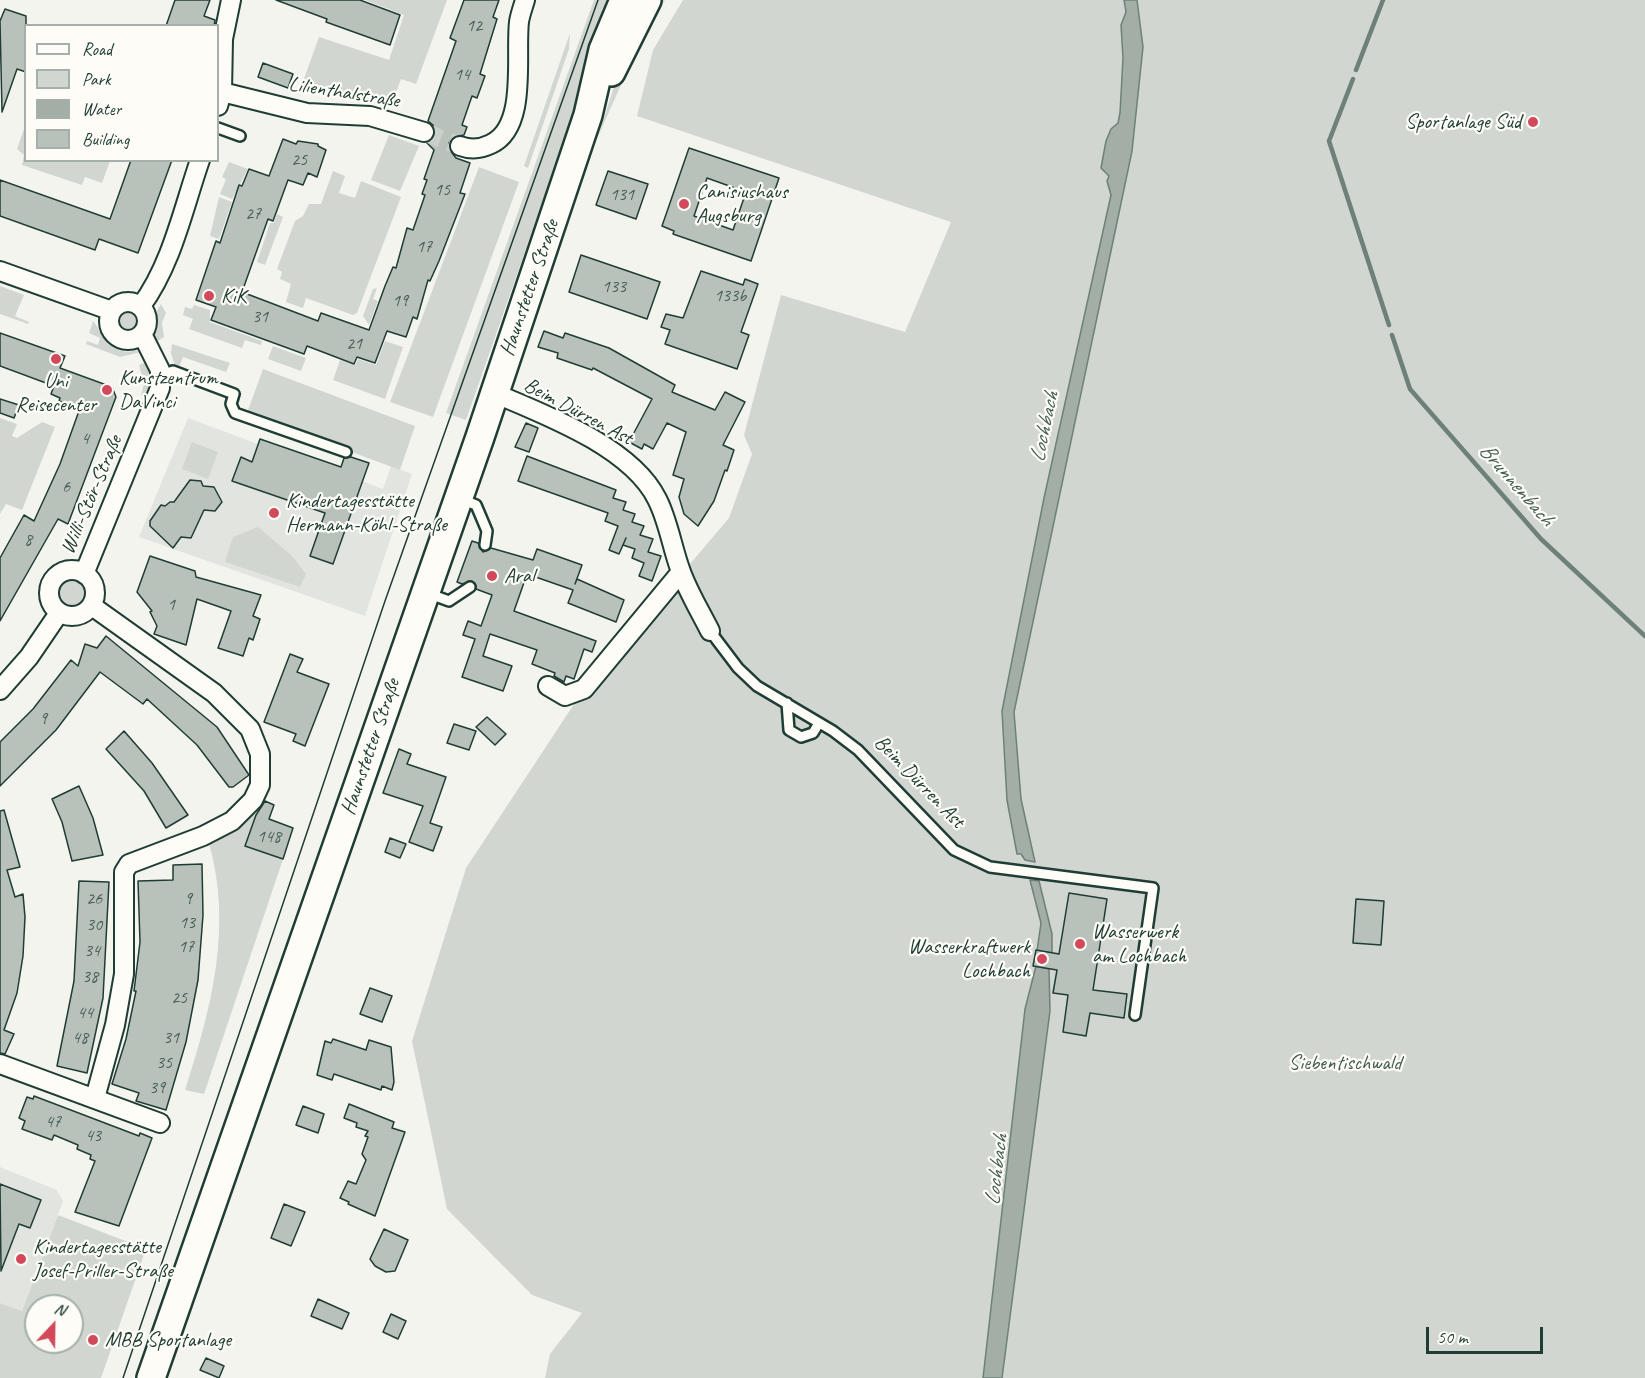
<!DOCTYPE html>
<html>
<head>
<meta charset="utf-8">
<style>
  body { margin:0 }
  #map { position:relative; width:1645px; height:1378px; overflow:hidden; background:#f4f4ef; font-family:Caveat,sans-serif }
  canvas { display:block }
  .legend { position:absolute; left:24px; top:24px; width:195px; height:138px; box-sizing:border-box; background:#fdfcf7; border:2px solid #a4b0a9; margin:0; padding:8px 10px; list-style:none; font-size:18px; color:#1f3d34 }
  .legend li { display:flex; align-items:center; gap:12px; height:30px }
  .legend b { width:30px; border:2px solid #a4b0a9 }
  .north { position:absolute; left:24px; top:1294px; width:60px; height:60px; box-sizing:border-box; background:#fdfcf7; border:2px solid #a4b0a9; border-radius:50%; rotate:22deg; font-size:16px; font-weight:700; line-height:24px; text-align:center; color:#1f3d34 }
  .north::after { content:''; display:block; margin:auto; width:21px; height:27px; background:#d1495b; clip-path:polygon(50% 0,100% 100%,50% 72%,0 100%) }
  .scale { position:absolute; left:1426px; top:1327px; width:117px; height:27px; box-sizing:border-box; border:3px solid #1f3d34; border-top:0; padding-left:8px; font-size:18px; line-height:21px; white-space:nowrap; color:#1f3d34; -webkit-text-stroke:4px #fdfcf7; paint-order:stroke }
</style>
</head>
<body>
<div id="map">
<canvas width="1645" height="1378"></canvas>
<ul class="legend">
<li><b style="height:8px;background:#fdfcf7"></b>Road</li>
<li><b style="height:16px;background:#d1d6d1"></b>Park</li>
<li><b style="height:16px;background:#a3aea7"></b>Water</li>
<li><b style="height:16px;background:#b9c1bb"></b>Building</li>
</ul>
<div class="north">N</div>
<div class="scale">50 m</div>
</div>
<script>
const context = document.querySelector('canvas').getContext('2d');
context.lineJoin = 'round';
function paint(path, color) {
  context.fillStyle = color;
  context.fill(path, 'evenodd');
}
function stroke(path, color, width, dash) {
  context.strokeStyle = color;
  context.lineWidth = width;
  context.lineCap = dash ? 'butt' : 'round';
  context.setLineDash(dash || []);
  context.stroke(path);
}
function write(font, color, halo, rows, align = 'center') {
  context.font = font + ' Caveat,sans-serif';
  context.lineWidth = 4.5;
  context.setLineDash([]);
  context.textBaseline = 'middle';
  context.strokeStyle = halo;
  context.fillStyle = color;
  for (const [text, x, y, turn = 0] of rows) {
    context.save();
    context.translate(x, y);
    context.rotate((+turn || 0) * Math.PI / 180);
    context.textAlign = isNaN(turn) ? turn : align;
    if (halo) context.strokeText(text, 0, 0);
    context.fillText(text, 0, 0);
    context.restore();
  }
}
paint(new Path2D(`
  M188 418 258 444 260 439 341 467 345 455 369 463 362 481 383 489 391 466 412 474 365 616 139 537Z
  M0 1167 57 1190 63 1201 22 1311 0 1303Z`), '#e2e5df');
paint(new Path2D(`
  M365 0H447L416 84 401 79 392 103 362 92 326 93 300 90 319 37 389 60 404 15Z
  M594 0H613L466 420 446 413Z
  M657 0H665L640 42 597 139 617 78Z
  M683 0H1645V1378H1002L1050 1011 1049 969 1036 966 1025 1009 983 1378H545L550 1354 582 1313 532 1295 447 1209 412 1041 466 868 584 689 729 518 752 454 744 435 781 295 905 332 951 222 637 116 653 50ZM1083 332 1094 335 1014 712 1021 799 1035 861 1017 854 1007 800 1002 711 1044 498ZM1030 880 1039 882 1052 934 1037 950 1041 923Z
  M570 33 569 49 528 168 524 166Z
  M25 126 26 160 110 161 102 183 85 177 82 185 22 165 24 155 17 149Z
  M389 135 419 146 400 191 371 180Z
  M229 162 248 169 232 199 220 194 226 179 222 177Z
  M479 167 519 182 433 417 390 402Z
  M333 171 345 176 339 193 355 198 361 181 401 197 357 313 353 315 306 298 303 308 286 302 291 284 280 279 282 272 277 269 295 221 303 216 309 204H321Z
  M219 197 232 202 219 239 210 236Z
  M277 214 283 217 265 265 257 262 270 223H274Z
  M0 286 24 295 15 316 29 322 28 324 0 314Z
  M377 288 373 299 378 301 369 325 363 316 373 289Z
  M161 304 166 313 162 323 164 337 157 341 152 334 157 329 154 316Z
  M194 305 210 310V322L262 341 261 345 245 340 242 348 189 329 193 319 183 315 185 307 192 309Z
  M119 321a10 10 0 1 1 20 0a10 10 0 1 1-20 0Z
  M93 321C103 333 105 347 122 351 130 353 135 349 141 352L120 357 86 344 87 341 98 345 100 338 89 333Z
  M385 341 403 347 385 399 333 380 340 360 355 365 358 359 376 365Z
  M172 344 230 363 226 372 183 357 177 373 171 353Z
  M273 346 306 358 301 371 268 359Z
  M149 361 153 385 147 398 141 395 144 384 139 365Z
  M263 369 415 426 400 470 247 413Z
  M0 418 17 424 12 436 17 438 42 422 55 427 22 510 6 504 0 514Z
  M192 442 218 452 208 479 182 469Z
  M258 527 291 555 306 574 300 587 225 562 233 537Z
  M56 593a16 16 0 1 1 32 0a16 16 0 1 1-32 0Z
  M252 812 256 815 283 859 204 1094 185 1090C211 1009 233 928 209 843Z
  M58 1215 146 1249 101 1378H0V1303L22 1311ZM36 1306H72V1342H36Z`), '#d1d6d1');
const water = new Path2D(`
  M1124 0H1137L1143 47 1132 151 1014 712 1021 799 1035 862 1025 860 1021 854H1017L1007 800 1002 711 1044 498 1111 195 1107 181 1109 176 1101 168 1106 141 1111 129 1118 123 1120 113 1123 58 1121 25 1126 12Z
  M1030 880 1039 881 1052 934V953L1037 951 1041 923Z
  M1036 966 1049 969 1050 1011 1002 1378H983L1025 1009Z`);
paint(water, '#a3aea7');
stroke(water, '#6e8179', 1.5);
stroke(new Path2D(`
  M1356 70 1383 0
  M1353 79 1329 141 1389 325
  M1392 335 1410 389 1541 539 1645 636`), '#6e8179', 4.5);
const building = new Path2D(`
  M175 0H210L204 16 215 20 214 26H166Z
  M276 0H360L400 15 390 45 326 22 327 19Z
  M464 0H499L493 17 497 19 480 74 485 76 477 98 472 96 462 125 467 127 464 135 453 137 449 143V149L456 158 470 163 460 193 465 194 439 261 430 281 428 280 417 319 413 317 406 337 387 331 375 363 357 357 354 364 307 346 304 354 211 320 216 307 196 300 216 241 220 243 239 185 242 186 249 169 269 176 283 139 296 144 298 141 318 144V146L326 150 317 177 308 173 303 185 288 180 273 221 268 219 242 292 318 321 321 313 369 330 385 286 393 267 396 268 407 228 413 230 425 195 422 194 427 180 424 179 434 150 427 143 435 135 433 125 428 121 456 41 450 38Z
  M5 9 26 16V72L17 69 2 112 0 21Z
  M263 63 293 74 288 88 258 77Z
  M689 148 779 178 751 261 673 234 674 231 662 226ZM707 178 746 192 733 230 694 216Z
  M131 160H172L138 253 99 239 95 250 0 216V180L110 219Z
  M608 171 648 184 636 219 596 205Z
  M581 255 660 282 647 319 569 292Z
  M701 271 743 285 745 279 758 284 741 332 749 335 737 369 665 344 670 330 661 327 666 314 683 318Z
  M544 331 563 338 565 333 609 348 675 385 672 392 715 410 725 392 745 402 723 445 734 450 727 471 725 470 714 501 698 526 684 514 679 497 684 479 673 475 686 432 667 423 653 449 644 444 642 449 629 442 652 399 593 368 592 370 557 358 558 353 538 347Z
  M0 333 65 356 60 368 112 387 116 397 68 524 58 519 0 621V558L24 515 34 521 60 464 80 408 59 401 60 398 51 394 54 386 0 366Z
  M0 399 19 405 14 418 0 413Z
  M526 423 538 428 529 452 515 447Z
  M260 439 341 467 344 458 351 457 369 463 333 564 310 556 325 513 232 481 241 457 252 462Z
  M527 456 616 490 613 498 626 502 623 510 635 514 632 522 644 526 640 535 653 539 648 552 661 556 652 581 639 576 644 563 632 558 635 549 623 545 626 538 619 554 609 550 618 526 605 521 608 513 518 481Z
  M190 480 201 481 203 486 214 487 222 502 215 511 204 510 191 538 181 537 173 548 150 526V521L161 505 165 506 170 502H174Z
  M472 541 478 543 483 552 491 548 533 560 537 549 582 565 575 584 577 579 624 600 616 622 568 603 573 590 527 574 514 611 596 641 592 652 584 649 574 679 566 676 564 682 554 676 555 673 532 664 537 650 490 634 483 656 512 666 503 691 462 677 475 639 463 635 468 621 481 626 492 595 476 589 472 581 462 584 457 582Z
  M150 556 195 571 196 577 261 595 253 616 260 619 253 640 249 638 243 656 218 648 231 611 197 599 186 645 154 634 157 626 150 612 152 611 137 592Z
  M106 636 217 727 249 775 233 787H229L197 745 159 710 147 699 143 704 100 672 56 730 0 786V742L33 709 71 660 78 666 85 644 97 648Z
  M290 654 303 659 297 672 329 684 305 746 293 741 296 734 264 722Z
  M487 717 506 734 495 745 476 727Z
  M454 724 476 731 469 750 447 743Z
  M124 731 152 763 188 815 166 828 144 791 106 749Z
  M399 749 411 754 407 764 446 777 430 823 442 827 433 851 409 842 423 806 383 793Z
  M79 786 93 818 103 855 72 861 62 822 52 799Z
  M265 801 274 805 269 819 293 828 283 859 245 846 256 815Z
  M4 810 20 867 7 870 15 897 23 894 25 917 23 956 17 993 4 1030 14 1034 5 1054 0 1053V811Z
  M390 838 406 844 400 858 385 852Z
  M202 864 203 915 198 980 186 1042 166 1110 136 1101 139 1093 112 1084 126 1039 136 991H134L140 942 138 881 173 880V865Z
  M79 881 109 882 103 998 87 1073 57 1066 74 981Z
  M1069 893 1107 899 1093 990 1127 994 1124 1018 1090 1013 1086 1036 1063 1032 1068 995 1053 993 1057 970 1033 966 1036 950 1059 954Z
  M1356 899 1384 901 1381 945 1353 943Z
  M370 988 392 996 382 1022 360 1014Z
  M333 1039 366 1050 369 1040 391 1047 394 1082 392 1090 382 1086 381 1090 334 1074 332 1080 317 1075 325 1041 331 1043Z
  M34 1096 139 1136 140 1133 152 1138 119 1226 75 1212 95 1161 90 1159 91 1155 77 1149 78 1145 54 1135 52 1140 22 1129 25 1121 19 1118 27 1097 33 1099Z
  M349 1104 394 1122 392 1128 405 1132 375 1216 348 1204 349 1202 340 1198 348 1181 356 1184 366 1160 362 1154 368 1137 365 1136 368 1131 356 1127 357 1123 344 1118Z
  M303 1106 324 1114 318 1133 296 1125Z
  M0 1184 41 1200 30 1228 19 1224 1 1271Z
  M284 1204 305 1212 291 1246 271 1238Z
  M384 1229 408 1240 395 1271 386 1272 375 1266 370 1259Z
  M318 1299 349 1313 342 1329 311 1316Z
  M391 1314 406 1321 398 1339 383 1332Z
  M206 1358 224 1366 219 1378 200 1370Z`);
paint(building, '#b9c1bb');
stroke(building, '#1f3d34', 1.5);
stroke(new Path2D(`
  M424 132 460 146`), '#c9cfca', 18, [18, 9]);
const lane = new Path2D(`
  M218 128 240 136
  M160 375 173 371 234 394 231 404 235 413 346 452
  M461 499 476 505 487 531 485 545
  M427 593 449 601 470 587
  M710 631 738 668 757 686 833 731 858 750 954 850 990 867 1153 888 1135 1015
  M787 703 789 730 801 737 813 733 819 723`);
const street = new Path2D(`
  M222 92 307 113 370 116 424 132
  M218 106 222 92 223 39 231 0
  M460 146C471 150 481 149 491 144 528 127 515 55 519 22 520 15 523 7 525 0
  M0 271 112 311
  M109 321a19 19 0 1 1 38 0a19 19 0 1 1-38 0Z
  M141 306C172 264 183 209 200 160
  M494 393C546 415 631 447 657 499 668 520 672 547 680 569 687 590 700 611 710 631
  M49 593a23 23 0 1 1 46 0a23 23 0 1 1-46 0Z
  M84 574 160 388V370L142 334
  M92 606 214 693 250 729 260 754V785L253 800 232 821 203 836 129 864 124 872V974L115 1025 95 1098
  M548 686 565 696 584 689 681 572
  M0 690 29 657 59 613
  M0 1064 160 1123`);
const secondary = new Path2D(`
  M611 72 647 0
  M151 1378 480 437 588 115 603 50 624 0`);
stroke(lane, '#1f3d34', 14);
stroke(street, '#1f3d34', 22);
stroke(secondary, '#1f3d34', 32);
stroke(lane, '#fdfcf7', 9);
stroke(street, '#fdfcf7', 18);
stroke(secondary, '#fdfcf7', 27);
stroke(new Path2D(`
  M123 1378 385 601 598 0`), '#1f3d34', 1.5);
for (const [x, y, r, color] of [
  [1533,122,6,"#d1495b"],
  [684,204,6,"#d1495b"],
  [209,296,6,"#d1495b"],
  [56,359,6,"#d1495b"],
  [107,390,6,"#d1495b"],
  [274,513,6,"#d1495b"],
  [492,576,6,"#d1495b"],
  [1080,944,6,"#d1495b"],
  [1042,959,6,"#d1495b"],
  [21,1259,6,"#d1495b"],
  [93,1340,6,"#d1495b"]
]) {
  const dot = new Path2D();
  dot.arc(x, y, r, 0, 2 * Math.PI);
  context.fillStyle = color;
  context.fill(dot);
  stroke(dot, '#fdfcf7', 2);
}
write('18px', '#465e56', null, [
  ["12",474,26],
  ["14",462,75],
  ["25",299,160],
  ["15",442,190],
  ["131",622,195],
  ["27",253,214],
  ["17",424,247],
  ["133",614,287],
  ["133b",730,296],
  ["19",400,301],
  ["31",260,317],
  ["21",354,344],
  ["4",85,439],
  ["6",66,487],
  ["8",28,540],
  ["1",171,605],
  ["9",43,719],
  ["148",269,837],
  ["26",94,899],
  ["9",188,899],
  ["13",187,923],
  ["30",94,925],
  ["17",186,947],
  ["34",92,951],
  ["38",90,977],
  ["25",179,998],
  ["44",85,1013],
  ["48",80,1038],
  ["31",171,1038],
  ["35",164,1063],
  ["39",157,1088],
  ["47",53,1122],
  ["43",93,1136]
]);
write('21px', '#1f3d34', '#fdfcf7', [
  ["Lilienthalstraße",344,93,9],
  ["Haunstetter Straße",530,288,-71],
  ["Beim Dürren Ast",578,412,28],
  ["Willi-Stör-Straße",92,495,-67],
  ["Haunstetter Straße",371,747,-71],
  ["Beim Dürren Ast",919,782,46]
]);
write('21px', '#1f3d34', '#fdfcf7', [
  ["Sportanlage Süd",1521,122,"right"],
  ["Canisiushaus",696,192],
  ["Augsburg",696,216],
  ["KiK",221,296],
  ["Kunstzentrum",119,378],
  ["DaVinci",119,402],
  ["Uni",56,381,"center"],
  ["Reisecenter",56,405,"center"],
  ["Kindertagesstätte",286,501],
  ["Hermann-Köhl-Straße",286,525],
  ["Aral",504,576],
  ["Wasserwerk",1092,932],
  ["am Lochbach",1092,956],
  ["Wasserkraftwerk",1030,947,"right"],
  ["Lochbach",1030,971,"right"],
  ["Kindertagesstätte",33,1247],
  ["Josef-Priller-Straße",33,1271],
  ["MBB Sportanlage",105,1340]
], 'left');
write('21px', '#435c53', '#fdfcf7', [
  ["Siebentischwald",1345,1063]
]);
write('italic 22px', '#475f56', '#fdfcf7', [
  ["Lochbach",1045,427,-78],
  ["Brunnenbach",1516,485,49],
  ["Lochbach",997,1170,-83]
]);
</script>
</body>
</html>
